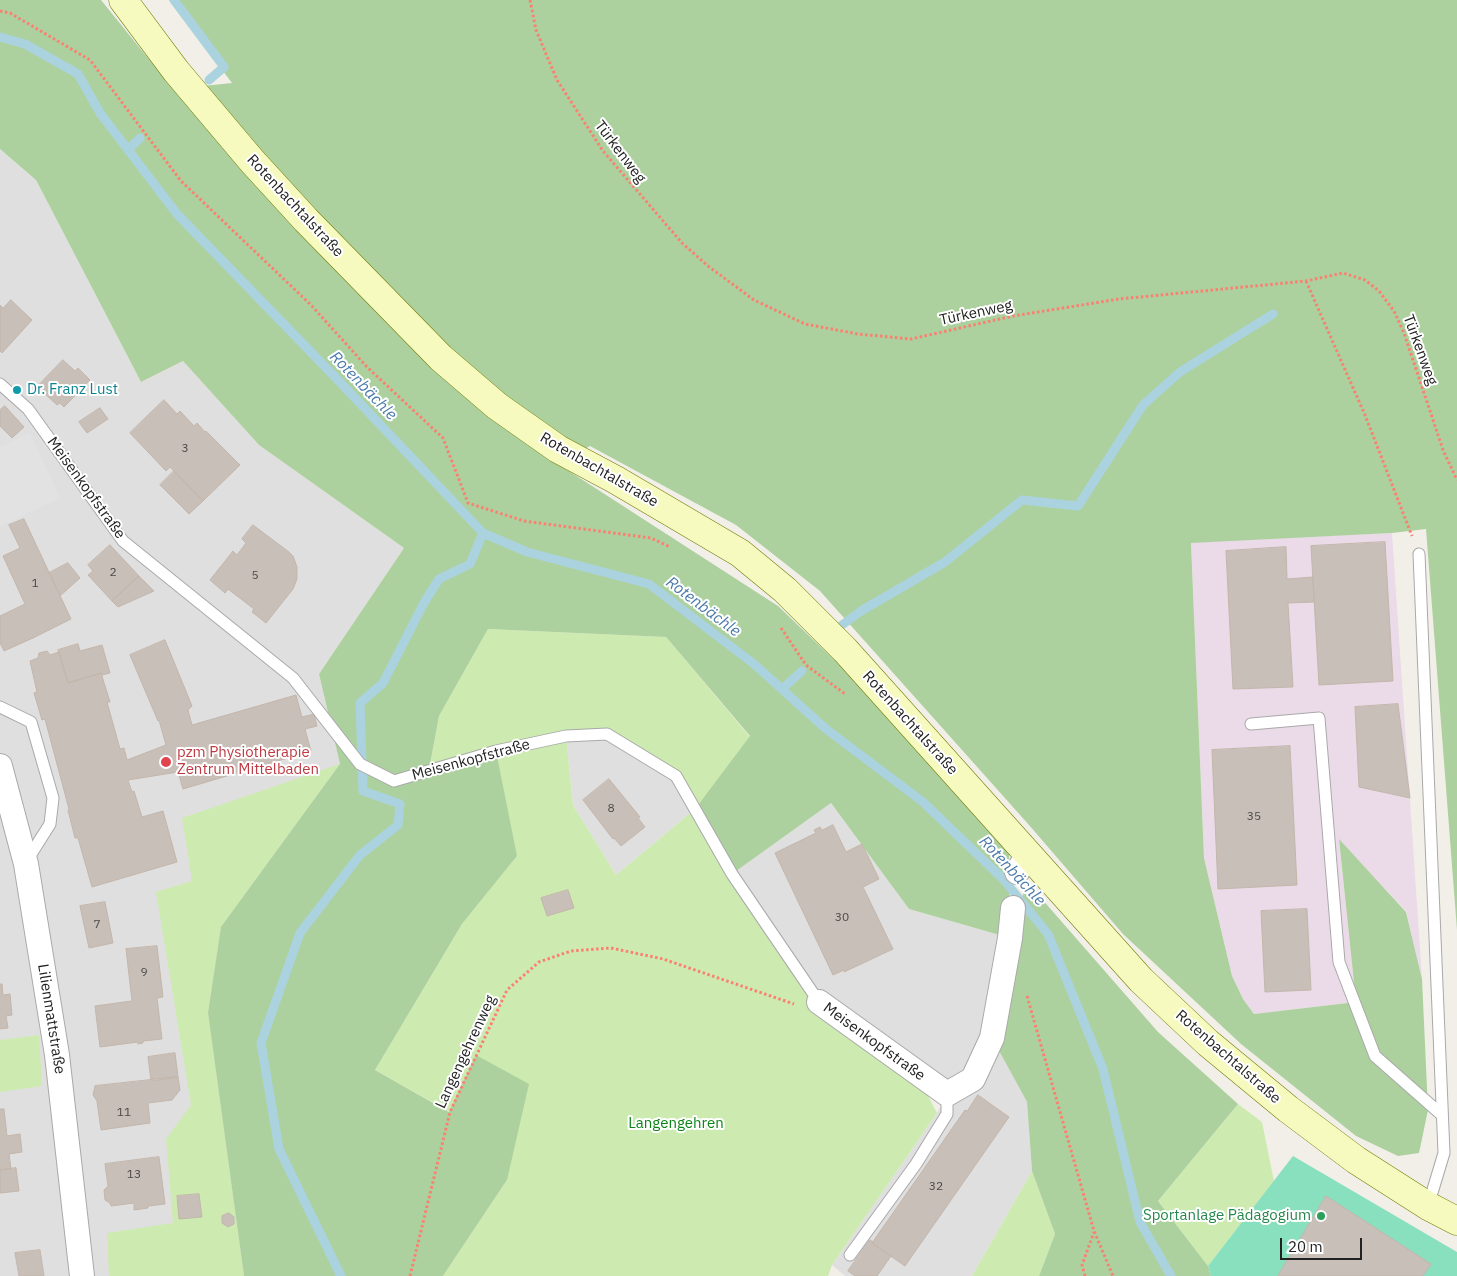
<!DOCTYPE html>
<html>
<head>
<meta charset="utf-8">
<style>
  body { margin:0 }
  #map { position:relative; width:1457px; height:1276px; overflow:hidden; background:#f2efe9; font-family:"IBM Plex Sans",sans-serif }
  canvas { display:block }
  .scale { position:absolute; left:1280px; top:1238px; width:82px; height:22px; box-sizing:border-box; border:2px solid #222; border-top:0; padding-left:6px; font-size:15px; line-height:18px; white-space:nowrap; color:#222; -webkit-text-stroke:4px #fff; paint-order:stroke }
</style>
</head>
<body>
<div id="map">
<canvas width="1457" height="1276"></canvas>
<div class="scale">20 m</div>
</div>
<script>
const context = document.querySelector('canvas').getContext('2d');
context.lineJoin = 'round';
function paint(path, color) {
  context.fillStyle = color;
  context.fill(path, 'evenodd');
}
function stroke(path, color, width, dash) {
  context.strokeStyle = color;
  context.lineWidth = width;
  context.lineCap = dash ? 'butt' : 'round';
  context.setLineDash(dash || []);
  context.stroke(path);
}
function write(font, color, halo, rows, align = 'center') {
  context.font = font + ' "IBM Plex Sans",sans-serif';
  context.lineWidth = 4;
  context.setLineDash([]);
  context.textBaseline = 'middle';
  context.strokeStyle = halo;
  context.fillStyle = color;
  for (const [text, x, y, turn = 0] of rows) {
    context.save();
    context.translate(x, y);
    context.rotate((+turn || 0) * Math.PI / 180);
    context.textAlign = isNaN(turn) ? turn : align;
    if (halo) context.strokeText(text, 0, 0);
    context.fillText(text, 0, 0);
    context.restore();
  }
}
paint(new Path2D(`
  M0 149 36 180 141 382 183 361 259 445 404 548 319 674 340 764 208 1013 244 1276H0Z
  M607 734 676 776 695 809 616 875 573 805 566 736Z
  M831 803 909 909 1010 938 992 1038 1027 1102 1032 1171 972 1276H845L832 1265 937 1113 947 1094 819 1002 732 874Z`), '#e0dfdf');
paint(new Path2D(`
  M1392 533 1422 979 1406 911 1339 840 1356 1002 1254 1014 1243 999 1232 976 1204 858 1191 542Z`), '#ebdbe8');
paint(new Path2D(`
  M488 629 666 637 750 737 695 809 819 1002 810 1010 925 1090 937 1113 832 1265 828 1276H443L507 1180 450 1112 375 1070 462 924 517 856 429 770 439 716ZM607 734 676 776 695 809 616 875 573 805 566 736Z
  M340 764 221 927 208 1013 244 1276H109L107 1233 173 1223 166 1139 191 1105 156 892 192 881 182 818Z
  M39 1035 42 1086 0 1092V1040Z
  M1238 1104 1262 1122 1274 1181 1208 1266 1158 1201Z
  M1032 1171 1055 1234 1039 1276H972Z`), '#cdebb0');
paint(new Path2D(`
  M0 0H101L173 89 232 83 169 0H1457V930L1426 529 1392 533 1191 543 1204 858 1232 976 1243 999 1254 1014 1356 1002 1339 839 1406 912 1422 979 1428 1110 1419 1153 1398 1156 1356 1136 1241 1044 1123 934 1029 825 820 591 736 525 590 446 558 464 778 606 872 696 1009 853 1010 936 1027 882 1158 1032 1238 1104 1158 1201 1208 1266 1211 1276H1039L1055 1234 1032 1171 1027 1102 992 1038 1010 938 909 909 831 803 732 874 695 809 750 736 666 637 488 629 439 716 429 770 496 751 517 856 462 924 375 1070 449 1112 476 1055 529 1084 507 1180 443 1276H244L208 1013 221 927 340 764 319 674 404 548 259 445 183 361 141 382 36 180 0 149Z`), '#add19e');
paint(new Path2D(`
  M1293 1156 1457 1252V1276H1211L1208 1266Z`), '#88e0be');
paint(new Path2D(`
  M30 433 60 498 0 526V447Z`), '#e2e2e2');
stroke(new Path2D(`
  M174 0 224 67 209 80
  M0 37 25 44 78 74 100 113 177 214 336 378 483 533 527 552 649 584 754 664 826 729 923 802 1004 880 1048 934 1103 1069 1140 1222 1171 1276
  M128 150 140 138
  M838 628 861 611 945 562 1022 500 1078 506 1143 405 1180 372 1273 314
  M782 689 802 671
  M341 1276 279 1149 261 1043 300 933 360 855 398 825 400 804 363 791 360 703 383 683 425 601 439 579 470 564 483 533`), '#aad3df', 9);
const building = new Path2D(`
  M11 300 32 320 2 353 0 351V305L3 308Z
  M63 360 75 371 78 368 90 380 64 407 60 403 57 405 42 391 45 389 40 384Z
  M164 400 177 414 180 411 194 426 197 423 205 432 206 431 240 465 203 501 170 467 166 471 130 433Z
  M5 406 24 427 12 438 0 426V410Z
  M100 408 108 419 87 433 79 422Z
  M174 471 203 501 189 514 160 485Z
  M24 519 71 619 33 638 4 651 0 643V616L25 604 3 556 20 548 9 525Z
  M253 525 289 552 293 556 297 567V579L293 589 266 623 252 612 254 609 228 589 225 593 210 580 233 551 237 555 246 543 242 539Z
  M1385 542 1393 681 1319 685 1311 546Z
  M110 545 139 576 112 601 88 575 93 571 88 565Z
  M1286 547 1287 579 1313 577 1314 602 1288 603 1293 687 1233 689 1226 551Z
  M68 563 80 578 60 596 49 573Z
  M139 576 154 591 118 607 112 601Z
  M165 640 192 706 188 710 192 725 296 695 302 717 314 714 317 726 305 729 311 751 183 789 178 772 128 780 132 792 134 791 142 817 163 811 177 862 92 887 78 838H75L68 810 69 809 45 719 42 720 34 693 37 692 30 661 38 658 39 653 47 651 50 655 59 652 68 683 101 673 110 702H107L120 749 124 748 127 760 166 745 159 720 158 721 130 655Z
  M78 644 80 651 102 645 110 673 102 675 101 673 68 683 58 650Z
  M1398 704 1410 798 1359 787 1355 707Z
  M1290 746 1297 885 1218 889 1212 750Z
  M609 779 640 817 638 818 645 827 621 846 614 838 613 839 583 800Z
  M833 825 846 852 862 844 879 879 863 887 893 949 844 972V970L833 975 775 853 816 833 814 830 820 827 822 830Z
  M568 890 574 908 547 916 541 898Z
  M105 902 113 943 89 948 80 906Z
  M1307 909 1311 990 1265 992 1261 911Z
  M157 946 163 997 157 998 162 1039 143 1041V1043L138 1044V1042L100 1047 95 1006 132 1001 126 949Z
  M0 984H2L3 995 10 994 12 1015 6 1016 8 1028 0 1029Z
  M175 1053 178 1077 151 1081 148 1057Z
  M178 1077 180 1090 172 1100 148 1103 150 1123 101 1130 97 1101 93 1095 95 1086Z
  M978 1095 1009 1117 905 1266 872 1243 965 1110 967 1111Z
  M0 1109H4L7 1136 20 1134 22 1152 9 1154 11 1169 0 1170Z
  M159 1157 165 1204 148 1206V1208L134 1210V1203L111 1206 110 1203 105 1200 104 1190 108 1186 105 1164Z
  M16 1168 19 1191 0 1193V1170Z
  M199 1194 202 1217 179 1219 177 1196Z
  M1326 1196 1431 1264 1423 1276H1278Z
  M229 1213 234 1217V1224L228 1227 222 1223V1216Z
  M870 1240 873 1242 872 1243 891 1256 877 1276H855L848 1271Z
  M40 1250 44 1276H19L15 1253Z`);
paint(building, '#c7bfb8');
stroke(building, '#c4b6ab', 1);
const lane = new Path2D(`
  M0 384 28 409 123 541 293 678 360 764 394 781 496 751 566 736 607 734 676 776 732 874 819 1002
  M1419 554 1444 1153 1428 1206
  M0 707 31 722 53 798 50 824 26 862
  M1251 724 1319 718 1339 962 1375 1056 1442 1115
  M850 1255 916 1164 947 1114V1094`);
const street = new Path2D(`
  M0 766 26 864 57 1055 82 1276
  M1017 872 1022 864 1029 857
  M819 1002 947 1094 973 1079 992 1038 1010 938 1013 908`);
const secondary = new Path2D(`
  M123 0 176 71 252 161 306 220 441 358 497 406 558 449 616 480 740 553 785 590 845 650 1141 980 1208 1043 1288 1109 1356 1160 1428 1206 1457 1221`);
stroke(lane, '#a9a9a9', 13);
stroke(street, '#a9a9a9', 26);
stroke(secondary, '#707d05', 29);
stroke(new Path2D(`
  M530 0 536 30 557 80 603 151 682 243 708 266 754 300 805 324 858 334 911 339 1013 316 1119 299 1306 281 1343 273 1365 280 1379 291 1394 311 1404 333 1443 450 1457 480
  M0 11 10 13 90 60 181 181 311 305 367 367 443 438 468 503 524 521 651 538 670 547
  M1306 281 1365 415 1412 536
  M781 628 806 665 845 694
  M1027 996 1094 1231 1113 1276
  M410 1276 450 1112 507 990 539 962 571 951 611 948 663 959 794 1004
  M1085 1276 1082 1265 1094 1232`), '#fa8072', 3, [2.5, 2.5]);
stroke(lane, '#fff', 11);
stroke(street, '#fff', 24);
stroke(secondary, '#f7fabf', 28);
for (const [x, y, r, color] of [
  [17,390,5,"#0f9aa8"],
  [166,762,6,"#e0444e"],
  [1321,1216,5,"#2e9e5b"]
]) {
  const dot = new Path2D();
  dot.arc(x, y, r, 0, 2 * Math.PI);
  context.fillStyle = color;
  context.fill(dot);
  stroke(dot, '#fff', 2);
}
write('12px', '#4b4948', null, [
  ["3",185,449],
  ["2",113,573],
  ["5",255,576],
  ["1",35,584],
  ["8",611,809],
  ["35",1254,817],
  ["30",842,918],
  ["7",97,925],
  ["9",144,973],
  ["11",124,1113],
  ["13",134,1175],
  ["32",936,1187]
]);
write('15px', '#222', '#fff', [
  ["Türkenweg",620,152,53],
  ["Rotenbachtalstraße",295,206,47],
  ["Türkenweg",976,313,-12],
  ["Türkenweg",1420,350,70],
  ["Rotenbachtalstraße",599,470,30],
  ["Meisenkopfstraße",86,488,54],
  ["Rotenbachtalstraße",910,723,48],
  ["Meisenkopfstraße",471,760,-15],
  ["Lilienmattstraße",51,1019,81],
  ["Meisenkopfstraße",874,1042,36],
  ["Langengehrenweg",466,1052,-65],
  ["Rotenbachtalstraße",1228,1057,41]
]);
write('15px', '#0d838f', '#fff', [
  ["Dr. Franz Lust",27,390]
], 'left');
write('15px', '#be3a42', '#fff', [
  ["pzm Physiotherapie",177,753],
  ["Zentrum Mittelbaden",177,770]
], 'left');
write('15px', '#0c8416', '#fff', [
  ["Langengehren",676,1124]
]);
write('15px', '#27864d', '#fff', [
  ["Sportanlage Pädagogium",1311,1216]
], 'right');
write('italic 16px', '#4a7aab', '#fff', [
  ["Rotenbächle",363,386,46],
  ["Rotenbächle",703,607,37],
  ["Rotenbächle",1012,871,47]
]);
</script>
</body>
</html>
